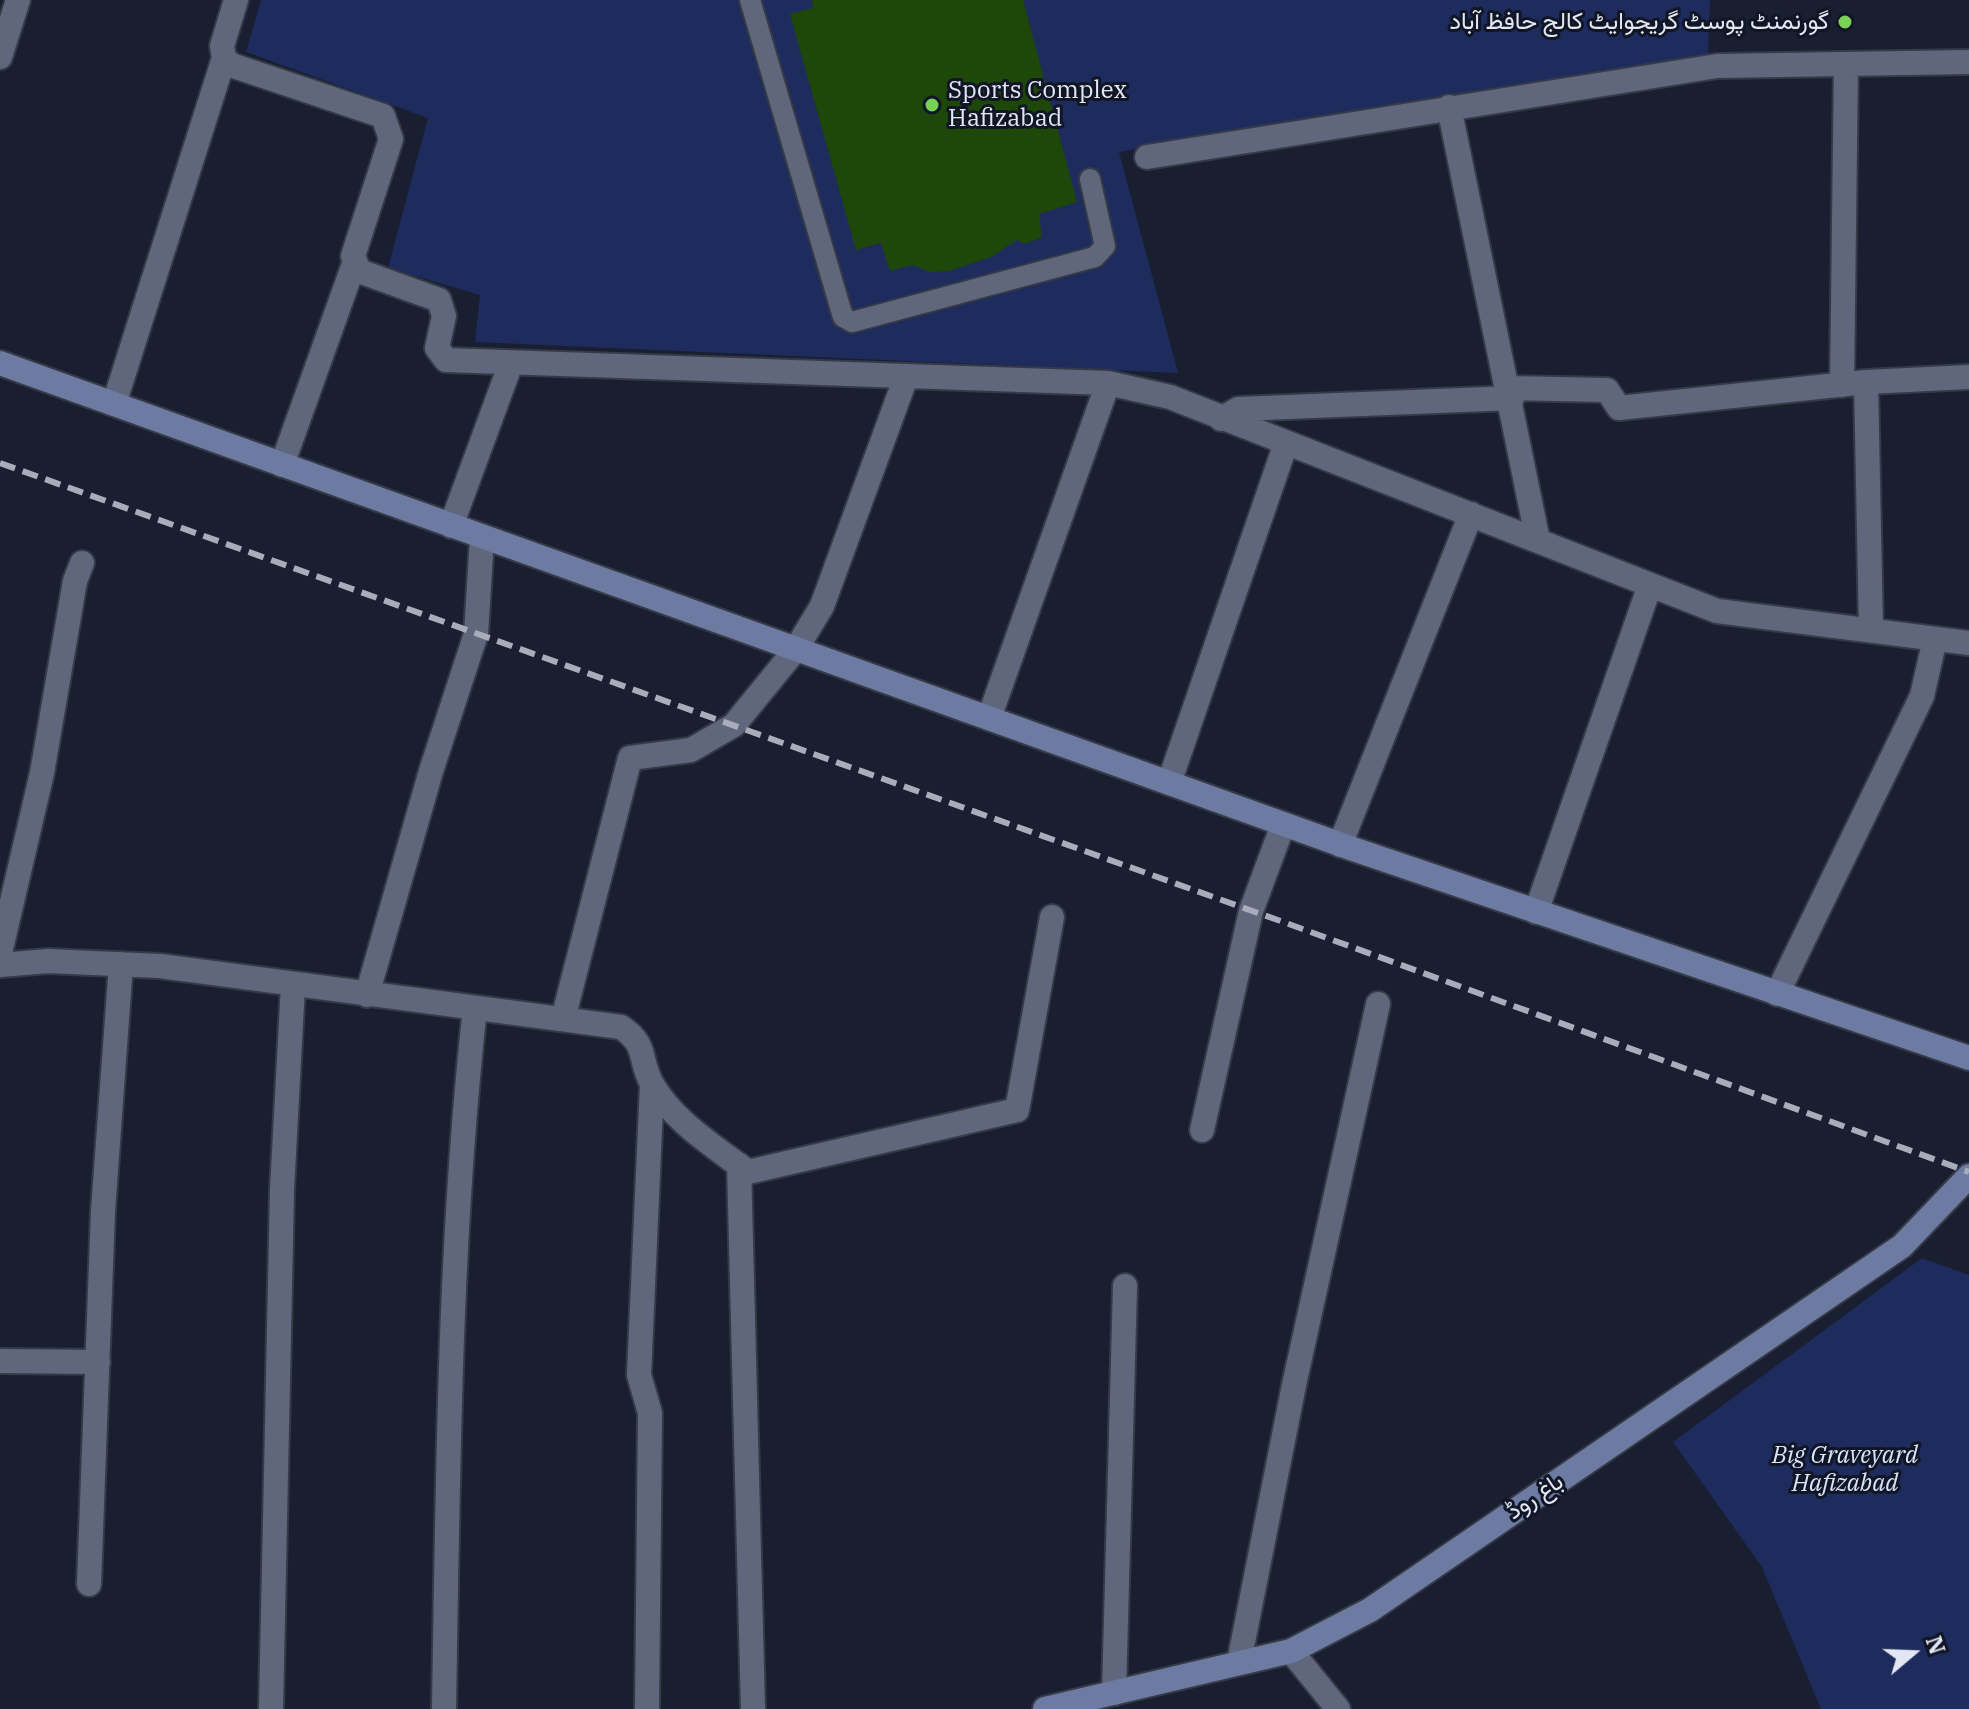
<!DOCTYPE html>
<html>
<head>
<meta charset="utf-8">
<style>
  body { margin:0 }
  #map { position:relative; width:1969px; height:1709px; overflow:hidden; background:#191f30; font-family:"IBM Plex Serif",serif }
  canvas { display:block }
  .north { position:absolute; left:1873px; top:1613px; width:80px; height:80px; -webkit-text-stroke:6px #101626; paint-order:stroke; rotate:71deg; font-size:22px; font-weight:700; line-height:32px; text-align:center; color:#e3e7f3 }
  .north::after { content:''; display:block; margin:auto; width:28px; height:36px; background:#e3e7f3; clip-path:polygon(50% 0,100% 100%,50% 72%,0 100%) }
</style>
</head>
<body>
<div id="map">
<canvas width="1969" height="1709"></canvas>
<div class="north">N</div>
</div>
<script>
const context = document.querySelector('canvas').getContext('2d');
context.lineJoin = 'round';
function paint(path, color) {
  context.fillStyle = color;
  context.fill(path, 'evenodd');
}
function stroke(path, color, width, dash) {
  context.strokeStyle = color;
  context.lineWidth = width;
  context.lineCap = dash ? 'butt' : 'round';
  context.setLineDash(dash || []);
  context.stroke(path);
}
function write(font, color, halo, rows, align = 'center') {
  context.font = font + ' "IBM Plex Serif",Vazirmatn,serif';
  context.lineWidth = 6;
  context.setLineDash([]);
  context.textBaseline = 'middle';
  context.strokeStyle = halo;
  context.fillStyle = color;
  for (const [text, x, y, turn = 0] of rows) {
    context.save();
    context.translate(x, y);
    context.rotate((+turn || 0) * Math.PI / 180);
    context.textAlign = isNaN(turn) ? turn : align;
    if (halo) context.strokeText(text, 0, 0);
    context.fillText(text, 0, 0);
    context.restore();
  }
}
paint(new Path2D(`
  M261 0H1710L1708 55 1119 152 1178 373 475 342 480 295 388 268 428 118 246 52Z
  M1922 1258 1969 1275V1709H1821L1762 1567 1673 1442Z`), '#1e2b5d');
paint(new Path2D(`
  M812 0H1023L1077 202 1039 214 1042 237 1024 244 1017 240 991 257 949 271 930 272 912 265 890 271 881 243 856 250 790 14 813 8Z`), '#1e4809');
const lane = new Path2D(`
  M750 0 843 317 852 322 1095 257 1105 246 1090 179`);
const street = new Path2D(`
  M0 57 18 0
  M224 58 231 65 383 116 391 139 353 256 359 271 439 300 444 316 437 348 446 360 1108 383 1170 397 1717 611 1969 643
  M1449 107 1538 541
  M1147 157 1717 66 1969 62
  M1866 382 1871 630
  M1842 385 1846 64
  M1509 388 1607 390 1619 408 1866 382 1969 377
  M114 404 224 58 222 46 236 0
  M1221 419 1238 409 1512 398
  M282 465 354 264
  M451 526 511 363
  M989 718 1108 383
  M1169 783 1286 443
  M1340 845 1471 514
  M1536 912 1650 585
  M0 953 42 773 75 581 82 563
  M0 965 48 961 160 966 621 1027C649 1046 638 1059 652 1084 673 1121 715 1147 748 1172L1017 1110 1052 917
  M1777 994 1922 696 1935 639
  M367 995 431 771 476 634 482 537
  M563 1019 630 758 691 750 734 725 796 649 822 606 906 377
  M1202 1130 1251 911 1283 825
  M739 1165 753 1709
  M0 1361 98 1362
  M89 1584 103 1211 121 964
  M1291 1651 1338 1709
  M1239 1662 1294 1385 1378 1004
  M1114 1693 1125 1286
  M271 1709 282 1190 293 985
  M444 1709C448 1474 449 1242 475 1008
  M647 1709 650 1413 639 1375 652 1084`);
const secondary = new Path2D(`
  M0 363 1353 849 1969 1058
  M1045 1709 1291 1651 1370 1610 1902 1246 1969 1176`);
stroke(lane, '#363a47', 24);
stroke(street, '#363a47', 28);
stroke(secondary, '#363a47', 28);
stroke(lane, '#60677c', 20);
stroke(street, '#60677c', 24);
stroke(secondary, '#6d7aa2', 24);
stroke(new Path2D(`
  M0 463 1286 923 1969 1172`), '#a9adbb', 6, [16, 8]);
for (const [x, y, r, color] of [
  [1845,22,8,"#7ad157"],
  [932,105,8,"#7ad157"]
]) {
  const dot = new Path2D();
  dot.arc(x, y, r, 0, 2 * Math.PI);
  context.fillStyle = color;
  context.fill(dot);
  stroke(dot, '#101626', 3);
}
write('24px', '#e3e7f3', '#101626', [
  ["گورنمنٹ پوسٹ گریجوایٹ کالج حافظ آباد",1829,22],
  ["Sports Complex",948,91,"left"],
  ["Hafizabad",948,119,"left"]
], 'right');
write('italic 24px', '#dae3f9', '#101626', [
  ["Big Graveyard",1845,1456],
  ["Hafizabad",1845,1484]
]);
write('24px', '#e3e7f3', '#101626', [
  ["باغ روڈ",1535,1497,-34]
]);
</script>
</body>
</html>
